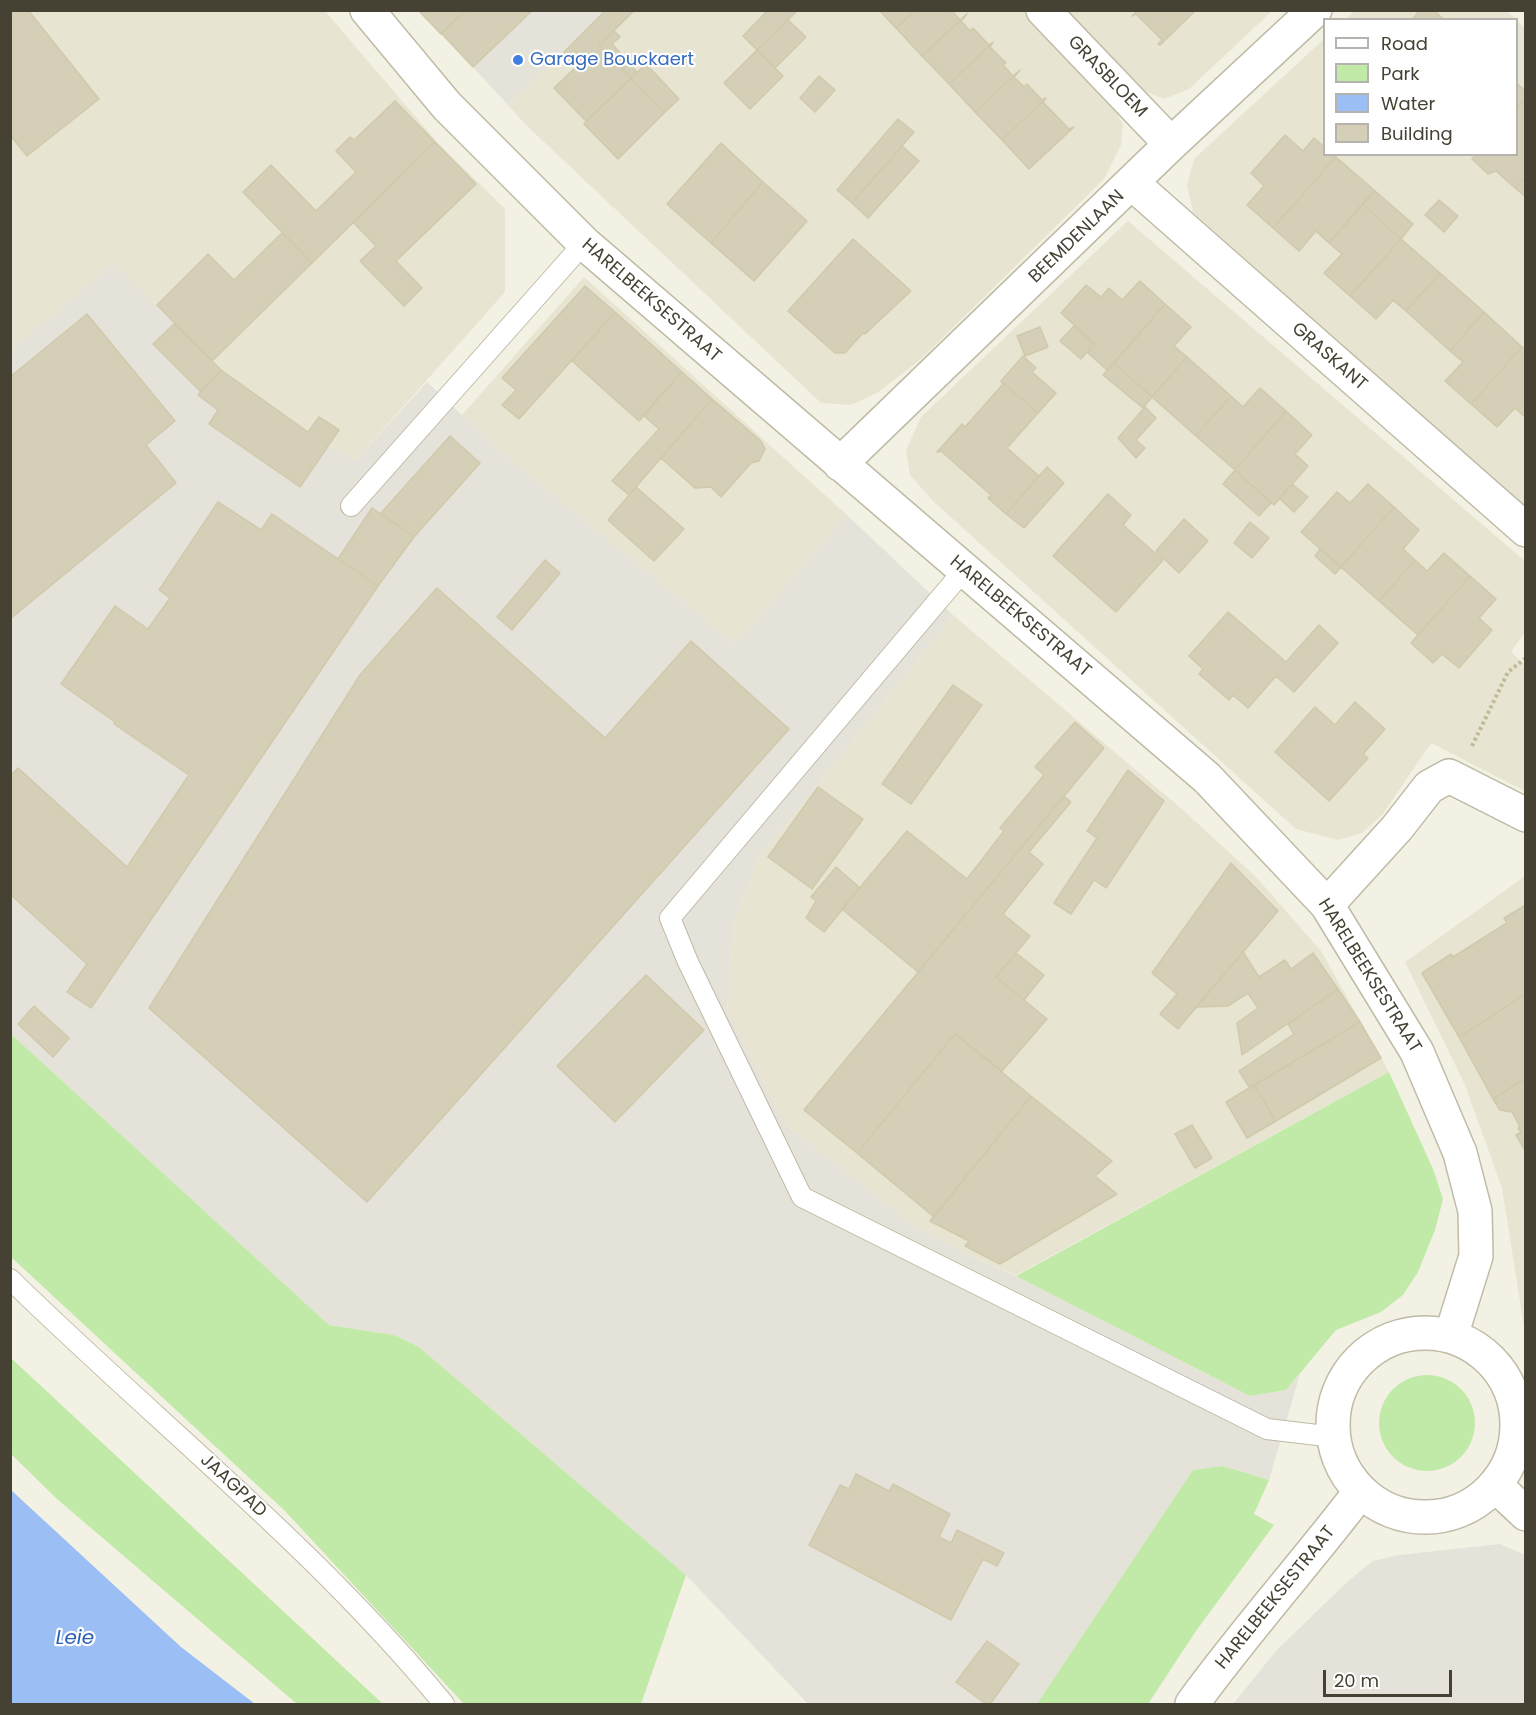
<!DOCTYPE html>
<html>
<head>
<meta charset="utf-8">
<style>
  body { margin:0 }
  #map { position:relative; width:1536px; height:1715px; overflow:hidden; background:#f3f1e3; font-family:Poppins,sans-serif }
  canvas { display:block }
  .frame { position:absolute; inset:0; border:12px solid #454133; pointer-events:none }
  .legend { position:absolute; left:1323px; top:18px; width:195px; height:138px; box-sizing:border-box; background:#fff; border:2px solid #b5b3ad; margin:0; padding:8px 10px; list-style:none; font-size:18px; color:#454133 }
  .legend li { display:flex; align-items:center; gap:12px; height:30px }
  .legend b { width:30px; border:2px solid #b5b3ad }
  .scale { position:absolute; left:1323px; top:1670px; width:129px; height:27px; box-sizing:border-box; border:3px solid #454133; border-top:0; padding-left:8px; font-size:18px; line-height:21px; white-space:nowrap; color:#454133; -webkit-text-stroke:4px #fff; paint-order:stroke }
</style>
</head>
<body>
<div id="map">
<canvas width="1536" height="1715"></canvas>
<div class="frame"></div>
<ul class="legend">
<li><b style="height:8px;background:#fff"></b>Road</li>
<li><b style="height:16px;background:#c1eaa9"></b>Park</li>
<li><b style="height:16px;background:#9bbff4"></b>Water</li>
<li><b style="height:16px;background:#d5cfb8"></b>Building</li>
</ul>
<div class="scale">20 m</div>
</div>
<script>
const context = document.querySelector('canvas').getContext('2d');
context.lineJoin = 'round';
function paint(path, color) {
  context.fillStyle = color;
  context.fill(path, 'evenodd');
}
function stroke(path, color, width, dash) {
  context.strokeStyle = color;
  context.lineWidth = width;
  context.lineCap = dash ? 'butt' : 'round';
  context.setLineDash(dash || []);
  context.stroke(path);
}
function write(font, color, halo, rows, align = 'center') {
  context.font = font + ' Poppins,sans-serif';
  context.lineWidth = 4.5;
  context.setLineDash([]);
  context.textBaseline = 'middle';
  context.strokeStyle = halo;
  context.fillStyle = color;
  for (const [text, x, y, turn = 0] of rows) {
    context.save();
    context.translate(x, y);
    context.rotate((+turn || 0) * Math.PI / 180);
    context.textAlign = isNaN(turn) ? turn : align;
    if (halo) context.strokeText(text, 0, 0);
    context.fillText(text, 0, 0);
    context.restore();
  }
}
paint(new Path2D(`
  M1023 10 1109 99 1123 125 1121 145 1104 179 921 359 877 393 851 405 821 403 526 125 508 105 606 11Z
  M1356 10 1506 11 1516 19H1346Z
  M11 11H325L438 143 505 209V292L355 461 308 432 221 370 114 263 11 351Z
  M1064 11H1272L1189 89 1164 99 1143 90Z
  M1516 20 1525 28V510L1193 212 1187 185 1194 159 1324 39V154H1516Z
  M1128 221 1525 561V632L1511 652 1525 665V791L1431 743 1382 815 1362 833 1338 840 1296 829 933 501 910 475 906 450 921 417Z
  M584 277 847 515 735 644 500 451 462 415Z
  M953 615 1183 810 1257 878 1321 951 1389 1072 1016 1275 964 1253 919 1229 785 1124 727 1011 734 921 758 859Z
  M1525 876V1333L1502 1188 1465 1085 1405 962Z`), '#e7e4d1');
paint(new Path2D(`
  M533 11H606L508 105 473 67Z
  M114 263 221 370 308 432 319 417 339 430 329 445 355 461 427 382 500 451 735 644 847 515 953 615 758 859 734 921 727 1011 785 1124 919 1229 964 1253 1016 1276 1250 1396 1286 1390 1300 1374 1269 1480 1223 1466 1193 1470 1037 1704H808L686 1575 419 1347 394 1335 329 1325 11 1034 10 351Z
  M1500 1544 1525 1555V1704H1233L1276 1651 1347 1582 1373 1561 1399 1555Z`), '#e5e2d9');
paint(new Path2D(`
  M11 1034 329 1325 394 1335 419 1347 686 1575 641 1704H464L285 1511 11 1257Z
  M1389 1072 1433 1169 1443 1199 1435 1230 1418 1272 1403 1295 1381 1312 1336 1330 1286 1390 1250 1396 1016 1276Z
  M11 1358 383 1704H297L57 1499 11 1454Z
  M1379 1423a48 48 0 1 1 96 0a48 48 0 1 1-96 0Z
  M1223 1466 1269 1480 1254 1514 1274 1525 1196 1631 1148 1704H1037L1193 1470Z`), '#c1eaa9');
paint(new Path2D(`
  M11 1490 181 1647 255 1704H11Z`), '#9bbff4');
const building = new Path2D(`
  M10 10H28L99 99 27 156 10 135Z
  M418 10H466L441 34Z
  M466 10H533L473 67 441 33Z
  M606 10H635L599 45 631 78 586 121 554 88 576 67 563 53Z
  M768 10H798L757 50 743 36Z
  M879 10H915L896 28Z
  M915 10H951L960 20 967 14 922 56 896 28Z
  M1138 10H1196L1160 45 1158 44 1162 40 1136 14 1132 16Z
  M1420 10H1434L1444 20H1412Z
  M967 14 961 21 970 31 973 28 989 45 993 42 949 84 922 56Z
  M788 20 806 37 775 68 757 50Z
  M614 31 620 37 612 44 637 72 631 78 599 45Z
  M993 42 990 47 1006 63 1003 65 1013 76 1020 70 975 112 949 84Z
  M757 50 783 76 750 109 724 83Z
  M646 64 679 99 664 113 631 78Z
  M1020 70 1014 77 1024 87 1027 84 1042 100 1046 98 1002 140 975 112Z
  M819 76 835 90 815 112 800 98Z
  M631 78 664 113 618 159 584 124Z
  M1516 83 1526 91V99L1516 109Z
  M1046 98 1043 102 1069 129 1074 127 1029 169 1002 140Z
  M1526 99V176L1515 188 1496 171 1488 174 1472 159 1476 154H1516V109Z
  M395 101 435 142 312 263 243 192 271 165 316 211 356 172 336 151 350 137 354 140Z
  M898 119 914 132 852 203 837 190Z
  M1285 135 1303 151 1314 138 1324 147V154L1336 157 1273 228 1247 205 1264 186 1251 173Z
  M435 142 476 184 396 261 422 288 404 306 360 261 376 246 353 222Z
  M721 143 763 182 711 243 667 204Z
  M902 146 919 161 868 218 852 203Z
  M1336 157 1375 191 1329 243 1316 231 1299 251 1273 228Z
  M1526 176V197L1515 188Z
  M763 182 807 221 754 281 711 243Z
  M1375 191 1413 224 1401 239 1362 204Z
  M1439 200 1458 216 1444 232 1425 215Z
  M1362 204 1401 239 1350 296 1324 273 1342 254 1329 243Z
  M282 233 312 263 212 361 157 305 208 254 234 280Z
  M853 239 911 291 865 334 863 333 845 353H835L788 311Z
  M1401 239 1440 273 1406 311 1393 300 1376 319 1350 296Z
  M1440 273 1484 312 1450 351 1406 311Z
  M1140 281 1165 304 1107 370 1088 353 1096 345 1061 313 1086 285 1101 297 1109 288 1122 300Z
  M585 286 615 312 519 419 502 405 516 390 502 378Z
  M1165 304 1191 327 1174 346 1187 357 1152 397 1114 363Z
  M615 312 682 372 639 421 572 361Z
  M1484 312 1522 347 1471 404 1445 381 1463 362 1450 351Z
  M87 314 175 421 146 445 176 483 10 619V377Z
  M174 324 221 370 201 392 153 344Z
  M1074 326 1094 344 1081 359 1060 341Z
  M1040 327 1048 347 1025 356 1017 336Z
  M1522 347 1526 350V418L1515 408 1497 427 1471 404Z
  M1023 356 1036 368 1032 372 1056 393 1038 413 1001 381Z
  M1187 357 1231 396 1196 436 1152 397Z
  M1114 363 1152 397 1143 408 1103 375Z
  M221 370 308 432 319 417 339 430 300 487 209 424 218 410 198 395Z
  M682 372 712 399 629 495 612 481 659 429 643 415Z
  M1001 381 1038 413 1007 448 1039 476 1006 514 988 498 991 495 941 451 937 452 962 424 965 427 1003 384Z
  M1260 388 1286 411 1235 470 1196 436 1231 396 1243 407Z
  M712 399 761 441 765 449 759 461 751 463 721 497 711 487 695 488 661 458Z
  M1145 407 1156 418 1136 440 1145 448 1136 458 1118 438Z
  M1286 411 1312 435 1295 454 1308 466 1274 505 1235 470Z
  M450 436 480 463 414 537 381 513Z
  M1047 467 1064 483 1024 528 1006 514Z
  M1235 470 1271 503 1259 516 1223 484Z
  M1292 484 1308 497 1294 512 1279 498Z
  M1368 484 1394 507 1341 567 1301 532 1337 492 1350 503Z
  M636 487 684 529 654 561 608 520Z
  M1108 494 1131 515 1123 525 1163 560 1116 612 1053 556Z
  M218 502 261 530 272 514 378 586 91 1008 67 992 87 964 10 894V776L18 768 127 867 189 775 114 724 115 722 61 684 115 606 148 629 170 598 159 590Z
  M1394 507 1419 530 1403 549 1415 560 1379 601 1341 567Z
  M372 508 414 537 378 586 338 559Z
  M1184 519 1208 541 1179 573 1156 551Z
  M1250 522 1269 538 1252 558 1234 543Z
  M1320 549 1341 567 1335 574 1315 556Z
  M1444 553 1470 576 1418 635 1379 601 1415 560 1427 571Z
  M545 560 560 573 512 630 497 617Z
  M1470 576 1496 599 1479 618 1492 630 1459 668 1442 654 1433 663 1411 643Z
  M437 588 605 738 691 641 789 729 367 1202 149 1008 360 675Z
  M1228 612 1286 662 1319 625 1338 643 1294 692 1276 676 1248 708 1233 695 1229 700 1199 674 1203 669 1189 656Z
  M953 685 982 705 911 804 882 784Z
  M1355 702 1385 729 1363 754 1368 758 1329 801 1275 752 1315 707 1335 725Z
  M1075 722 1104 748 918 972 842 909 907 831 967 879 1004 831 1000 828 1044 775 1035 767Z
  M1128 770 1164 801 1106 888 1094 880 1071 914 1054 903 1097 838 1087 831Z
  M818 787 863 819 812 889 768 857Z
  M1064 796 1071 802 1029 852 1043 864 1003 914 1030 936 996 977 1047 1019 1002 1071 955 1034 857 1153 804 1110Z
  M1231 863 1278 911 1178 1029 1160 1014 1177 994 1152 973Z
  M836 867 860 888 824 932 806 918 816 901 811 897Z
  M1526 905V994L1459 1037 1422 973 1451 954 1453 957 1507 923 1504 918Z
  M1243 952 1259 977 1285 960 1291 969 1313 953 1338 989 1242 1055 1237 1023 1258 1008 1248 993 1228 1006 1196 1007Z
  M1016 953 1044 975 1024 1000 996 977Z
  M646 975 704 1030 615 1122 557 1066Z
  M1338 989 1360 1022 1250 1088 1239 1071 1294 1034 1288 1024Z
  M1526 994V1078L1493 1099 1459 1037Z
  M34 1006 69 1038 53 1057 18 1024Z
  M1360 1022 1381 1058 1276 1121 1254 1085Z
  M955 1034 1031 1096 934 1217 857 1153Z
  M1526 1078V1152L1516 1135 1521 1132 1518 1128 1520 1127 1512 1112 1500 1110 1493 1099Z
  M1254 1085 1276 1121 1247 1138 1226 1102Z
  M1031 1096 1112 1161 1095 1176 1117 1194 1000 1264 965 1246 969 1241 930 1221Z
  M1192 1125 1212 1158 1195 1168 1175 1134Z
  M856 1474 889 1491 893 1484 950 1514 939 1537 951 1543 957 1530 1004 1553 997 1566 983 1559 951 1620 809 1545 840 1485 849 1489Z
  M987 1641 1019 1664 990 1704H986L956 1682Z`);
paint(building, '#d5cfb8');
stroke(building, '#d0c9ab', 1.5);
const lane = new Path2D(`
  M351 506 584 243
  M964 570 670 918 688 962 802 1197 1267 1429 1334 1437
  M10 1279C155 1421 315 1547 444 1704`);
const street = new Path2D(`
  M367 10 447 106 584 243 1207 778 1327 905 1417 1052 1460 1153 1475 1211 1476 1256 1451 1336
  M1043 10 1171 144
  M1133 184 1526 530
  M840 464 1171 144 1315 10
  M1327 905 1397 828 1429 787 1449 776 1526 815
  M1333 1425a92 92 0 1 1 184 0a92 92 0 1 1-184 0Z
  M1495 1485 1526 1514
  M1192 1704C1245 1631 1306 1563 1361 1491`);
stroke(lane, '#bfbba6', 22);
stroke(street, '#bfbba6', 36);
stroke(new Path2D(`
  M1472 746 1508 672 1526 658`), '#c1ba96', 4, [3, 3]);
stroke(lane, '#fff', 20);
stroke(street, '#fff', 33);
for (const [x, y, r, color] of [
  [518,60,6,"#3f7fe0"]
]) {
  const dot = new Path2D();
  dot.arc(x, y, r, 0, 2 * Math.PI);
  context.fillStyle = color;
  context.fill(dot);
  stroke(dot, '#fff', 2);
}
write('18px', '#366cbe', '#fff', [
  ["Garage Bouckaert",530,60]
], 'left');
write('18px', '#454133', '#fff', [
  ["GRASBLOEM",1107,77,46],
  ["BEEMDENLAAN",1077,237,-44],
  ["HARELBEEKSESTRAAT",651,301,41],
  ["GRASKANT",1329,357,41],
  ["HARELBEEKSESTRAAT",1020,617,40],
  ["HARELBEEKSESTRAAT",1369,976,58],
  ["JAAGPAD",233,1486,43],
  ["HARELBEEKSESTRAAT",1276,1598,-51]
]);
write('italic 20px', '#275fb7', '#fff', [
  ["Leie",75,1639]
]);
</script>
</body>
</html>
